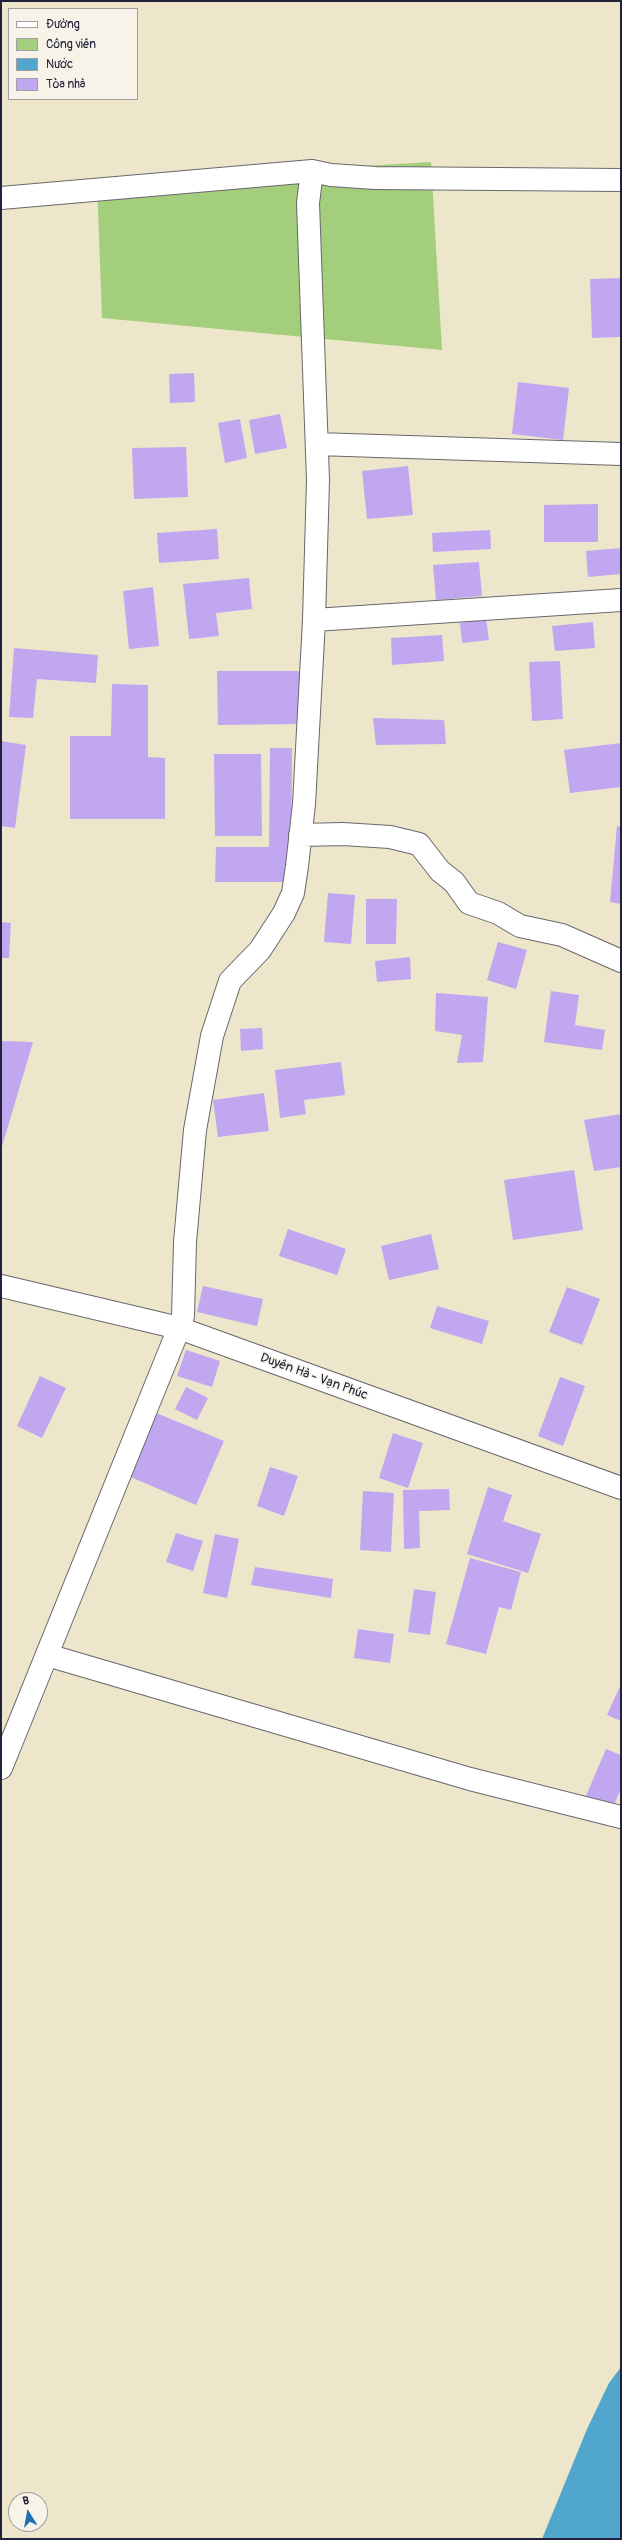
<!DOCTYPE html>
<html>
<head>
<meta charset="utf-8">
<style>
  body { margin:0 }
  #map { position:relative; width:622px; height:2540px; overflow:hidden; background:#ede6ca; font-family:Pangolin,sans-serif }
  canvas { display:block }
  .frame { position:absolute; inset:0; border:2px solid #22223b; pointer-events:none }
  .legend { position:absolute; left:8px; top:8px; width:130px; height:92px; box-sizing:border-box; background:#f7f3e8; border:1px solid #a29fa3; margin:0; padding:5px 7px; list-style:none; font-size:12px; color:#22223b }
  .legend li { display:flex; align-items:center; gap:8px; height:20px }
  .legend b { width:20px; border:1px solid #a29fa3 }
  .north { position:absolute; left:8px; top:2492px; width:40px; height:40px; box-sizing:border-box; background:#f7f3e8; border:1px solid #a29fa3; border-radius:50%; rotate:349deg; font-size:11px; font-weight:700; line-height:16px; text-align:center; color:#22223b }
  .north::after { content:''; display:block; margin:auto; width:14px; height:18px; background:#1f6fb2; clip-path:polygon(50% 0,100% 100%,50% 72%,0 100%) }
</style>
</head>
<body>
<div id="map">
<canvas width="622" height="2540"></canvas>
<div class="frame"></div>
<ul class="legend">
<li><b style="height:5px;background:#fff"></b>Đường</li>
<li><b style="height:11px;background:#a3cf7c"></b>Công viên</li>
<li><b style="height:11px;background:#50a6cc"></b>Nước</li>
<li><b style="height:11px;background:#c0a7f0"></b>Tòa nhà</li>
</ul>
<div class="north">B</div>
</div>
<script>
const context = document.querySelector('canvas').getContext('2d');
context.lineJoin = 'round';
function paint(path, color) {
  context.fillStyle = color;
  context.fill(path, 'evenodd');
}
function stroke(path, color, width, dash) {
  context.strokeStyle = color;
  context.lineWidth = width;
  context.lineCap = dash ? 'butt' : 'round';
  context.setLineDash(dash || []);
  context.stroke(path);
}
function write(font, color, halo, rows, align = 'center') {
  context.font = font + ' Pangolin,sans-serif';
  context.lineWidth = 3;
  context.setLineDash([]);
  context.textBaseline = 'middle';
  context.strokeStyle = halo;
  context.fillStyle = color;
  for (const [text, x, y, turn = 0] of rows) {
    context.save();
    context.translate(x, y);
    context.rotate((+turn || 0) * Math.PI / 180);
    context.textAlign = isNaN(turn) ? turn : align;
    if (halo) context.strokeText(text, 0, 0);
    context.fillText(text, 0, 0);
    context.restore();
  }
}
paint(new Path2D(`
  M431 162 442 350 102 318 97 182Z`), '#a3cf7c');
paint(new Path2D(`
  M621 2367V2539H542L587 2429 609 2383Z`), '#50a6cc');
paint(new Path2D(`
  M621 278V337L592 338 590 279Z
  M194 373 195 402 170 403 169 374Z
  M518 382 569 388 563 440 512 434Z
  M280 414 287 448 255 454 249 420Z
  M240 419 247 458 225 463 218 423Z
  M186 447 188 497 134 499 132 448Z
  M408 466 413 515 367 519 362 471Z
  M598 504V542H544V505Z
  M217 529 219 559 159 563 157 533Z
  M490 530 491 549 433 552 432 533Z
  M621 548V574L588 577 586 551Z
  M479 562 482 596 436 600 433 565Z
  M249 578 252 609 216 613 219 636 189 639 183 584Z
  M153 587 159 646 129 649 123 591Z
  M486 619 489 640 462 643 460 623Z
  M593 622 595 648 555 651 552 626Z
  M442 635 444 661 392 665 391 638Z
  M14 648 98 655 96 683 37 679 33 718 9 717Z
  M560 661 563 719 532 721 529 662Z
  M217 671H299V724L218 725Z
  M112 684 148 685V757L165 758V819H70V736H111Z
  M373 718 444 720 446 744 376 745Z
  M1 741 26 745 15 828 1 826Z
  M621 743V787L570 793 564 750Z
  M270 748H292L291 882H215L216 847H269Z
  M214 754H261L262 836H215Z
  M617 826 621 827V904L610 902Z
  M328 893 355 895 351 944 324 942Z
  M366 899H397L396 944H366Z
  M1 922 11 923 9 958H1Z
  M498 942 527 950 516 989 487 980Z
  M410 957 411 979 377 982 375 961Z
  M551 991 579 995 575 1025 605 1030 602 1050 544 1042Z
  M436 993 488 997 483 1062 457 1063 462 1035 435 1031Z
  M262 1028 263 1049 241 1051 240 1029Z
  M1 1041 33 1042 1 1150Z
  M341 1062 345 1095 304 1100 306 1114 280 1118 275 1070Z
  M264 1093 269 1131 218 1137 213 1100Z
  M621 1114V1167L594 1171 584 1120Z
  M574 1170 583 1230 513 1240 504 1180Z
  M288 1229 346 1249 337 1275 279 1256Z
  M431 1234 439 1269 389 1280 381 1246Z
  M203 1286 263 1299 257 1326 197 1312Z
  M567 1287 600 1299 582 1345 549 1332Z
  M437 1306 489 1321 482 1344 430 1328Z
  M186 1350 220 1361 212 1387 177 1376Z
  M40 1376 66 1388 42 1438 17 1426Z
  M560 1377 585 1386 563 1446 538 1436Z
  M186 1387 208 1398 197 1420 175 1409Z
  M154 1412 224 1441 196 1505 126 1475Z
  M393 1433 423 1443 408 1488 379 1478Z
  M270 1467 298 1476 284 1516 257 1506Z
  M488 1487 512 1495 503 1521 541 1534 528 1573 467 1554Z
  M449 1489 450 1510 419 1511 420 1548 404 1549 403 1490Z
  M363 1491 394 1493 391 1552 360 1550Z
  M176 1533 203 1541 193 1571 166 1562Z
  M215 1534 239 1539 227 1598 203 1593Z
  M470 1558 521 1572 511 1610 499 1607 486 1654 446 1644Z
  M255 1567 333 1579 331 1598 251 1585Z
  M414 1589 436 1592 430 1635 408 1632Z
  M358 1629 394 1634 390 1663 354 1658Z
  M621 1684V1721L607 1715Z
  M606 1749 621 1755V1789L613 1807 586 1796Z`), '#c0a7f0');
const minor = new Path2D(`
  M1 198 312 171
  M317 444 621 454
  M314 620 621 600
  M300 835 343 834 390 837 419 844 440 871 454 882 469 903 498 913 520 926 562 935 621 961
  M47 1655 470 1779 621 1817
  M1 1768 179 1328 183 1316 185 1242 195 1130 212 1036 230 981 260 950 284 913 293 893 297 866 304 804 314 620 318 480 308 203 312 171 331 175 375 178 621 180`);
const tertiary = new Path2D(`
  M1 1286 179 1328 621 1488`);
stroke(minor, '#69676d', 24);
stroke(tertiary, '#69676d', 24);
stroke(minor, '#fff', 22);
stroke(tertiary, '#fff', 22);
write('13px', '#22223b', '#f7f3e8', [
  ["Duyên Hà - Vạn Phúc",314,1377,20]
]);
</script>
</body>
</html>
